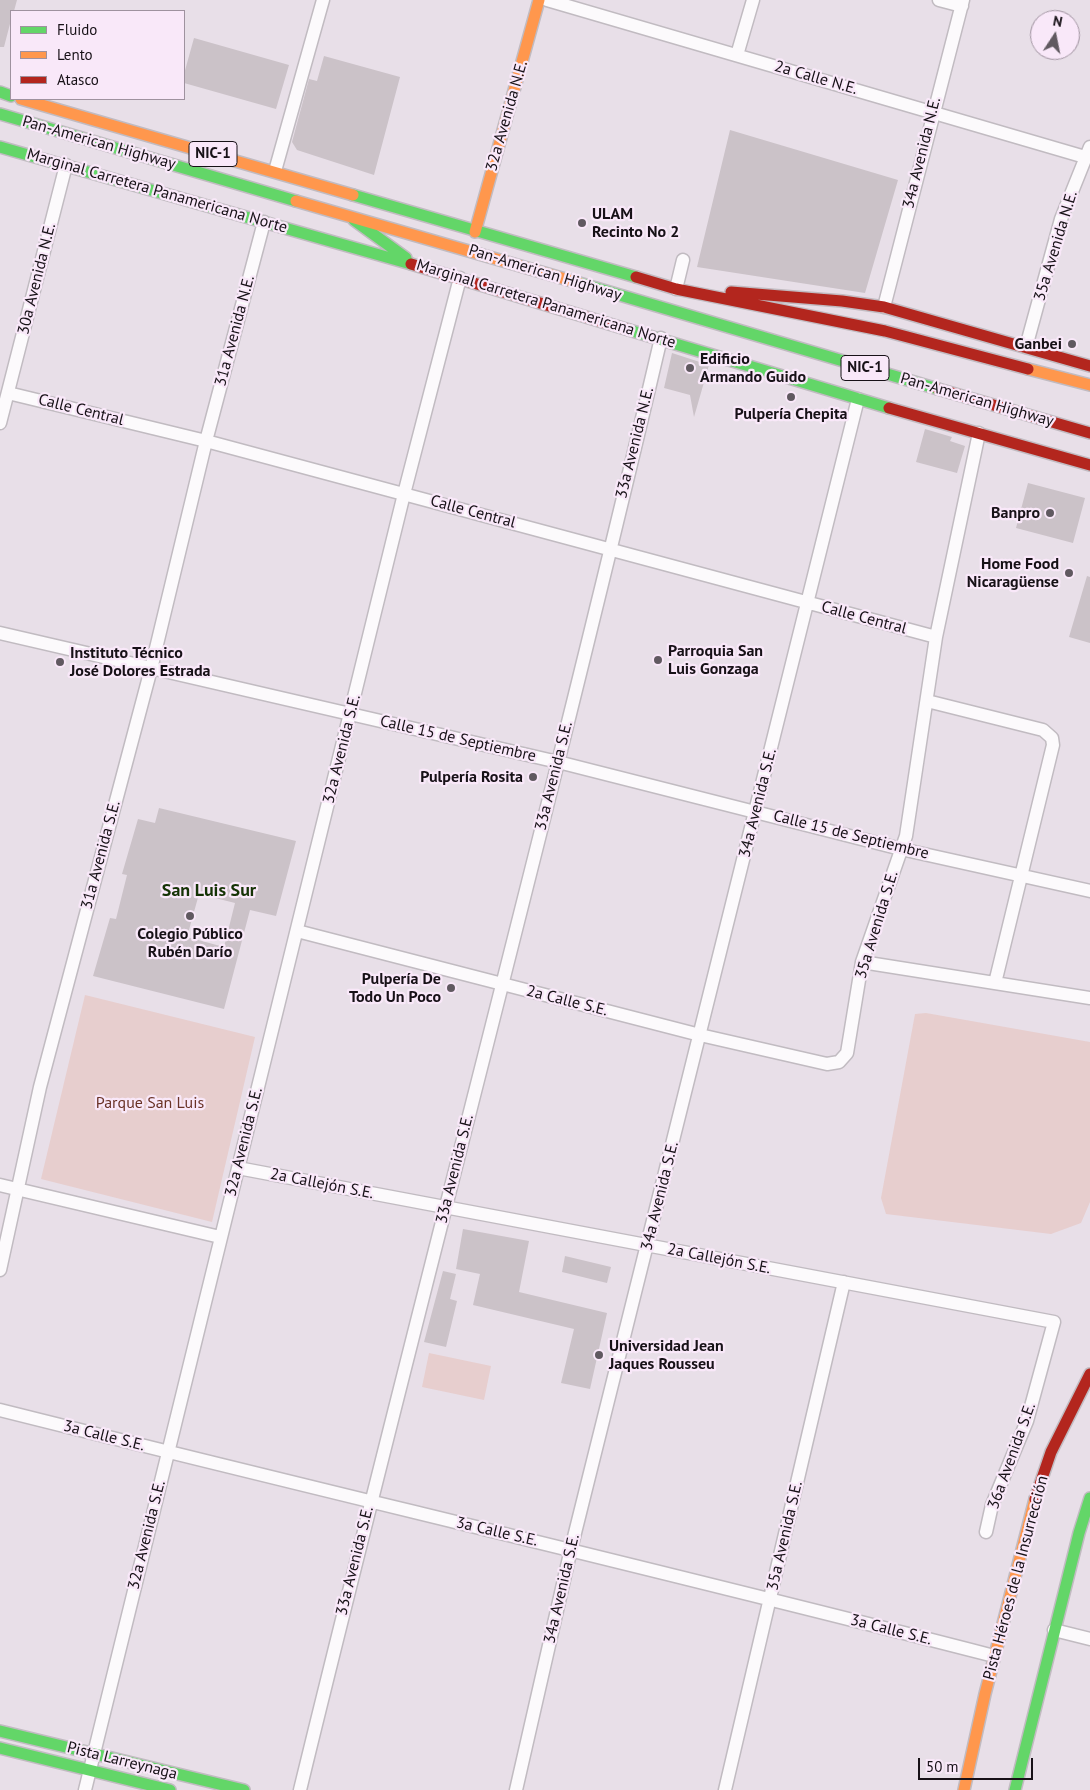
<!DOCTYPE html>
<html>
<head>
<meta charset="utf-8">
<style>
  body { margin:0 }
  #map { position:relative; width:1090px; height:1790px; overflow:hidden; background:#e8dfe8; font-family:"PT Sans",sans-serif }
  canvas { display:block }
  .legend { position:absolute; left:10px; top:10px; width:175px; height:90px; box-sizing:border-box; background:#f9e8f9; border:1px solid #9f929f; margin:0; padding:6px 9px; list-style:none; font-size:15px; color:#171117 }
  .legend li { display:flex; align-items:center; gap:10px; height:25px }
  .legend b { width:25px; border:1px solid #9f929f }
  .north { position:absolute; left:1030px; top:10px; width:50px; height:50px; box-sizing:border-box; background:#f9e8f9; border:1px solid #9f929f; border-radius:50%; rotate:11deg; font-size:14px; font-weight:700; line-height:20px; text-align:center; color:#171117 }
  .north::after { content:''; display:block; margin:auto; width:18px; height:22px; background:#605960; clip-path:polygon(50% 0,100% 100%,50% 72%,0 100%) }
  .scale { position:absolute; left:918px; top:1758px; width:115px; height:22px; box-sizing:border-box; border:2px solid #171117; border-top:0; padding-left:6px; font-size:15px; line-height:18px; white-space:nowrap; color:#171117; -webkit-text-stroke:4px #f9e8f9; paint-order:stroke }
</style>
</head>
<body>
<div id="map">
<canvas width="1090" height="1790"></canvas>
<ul class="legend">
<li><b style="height:6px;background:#63d668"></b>Fluido</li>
<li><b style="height:6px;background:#ff974d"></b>Lento</li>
<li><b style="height:6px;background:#b3261e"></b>Atasco</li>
</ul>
<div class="north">N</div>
<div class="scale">50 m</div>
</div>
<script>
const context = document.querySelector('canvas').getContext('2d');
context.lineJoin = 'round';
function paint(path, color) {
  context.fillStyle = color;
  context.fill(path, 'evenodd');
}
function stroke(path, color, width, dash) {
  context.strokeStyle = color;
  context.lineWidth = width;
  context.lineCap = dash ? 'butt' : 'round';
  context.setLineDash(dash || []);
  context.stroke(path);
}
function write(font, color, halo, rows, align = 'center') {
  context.font = font + ' "PT Sans",sans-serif';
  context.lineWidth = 4.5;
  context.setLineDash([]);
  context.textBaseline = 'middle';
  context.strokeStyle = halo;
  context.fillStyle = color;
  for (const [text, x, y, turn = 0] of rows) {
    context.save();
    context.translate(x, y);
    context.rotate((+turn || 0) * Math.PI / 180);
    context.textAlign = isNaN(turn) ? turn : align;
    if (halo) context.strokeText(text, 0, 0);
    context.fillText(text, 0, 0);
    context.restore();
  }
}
paint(new Path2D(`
  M85 995 255 1037 212 1222 41 1179Z
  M926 1013 1090 1042V1202L1081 1223 1051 1234 886 1214 881 1198 915 1014Z
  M429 1353 491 1366 484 1400 422 1387Z`), '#e7cece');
paint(new Path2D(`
  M0 0H17L14 11H11V20L4 47H0Z
  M194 38 289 65 276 109 184 83V74Z
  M324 56 400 77 374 175 297 150 292 142 309 79 317 81Z
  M730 130 898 180 865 293 697 267Z
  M672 353 709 365 694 417 690 395 664 388Z
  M925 429 952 437 950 441 965 446 957 473 916 462Z
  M1028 483 1085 498 1073 543 1016 528Z
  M1087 576 1090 577V643L1069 637Z
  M159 808 296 841 276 916 250 910 224 1009 93 976 110 918 116 919 127 875 122 874 138 819 155 823ZM199 894 235 903 224 947 187 937Z
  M463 1229 529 1241 519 1292 607 1313 590 1389 561 1383 574 1329 473 1305 480 1274 456 1269Z
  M565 1256 611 1267 607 1283 562 1272Z
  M443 1271 456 1274 450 1299 457 1301 446 1347 424 1342Z`), '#cbc2c8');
const street = new Path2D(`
  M547 0 1085 157
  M939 0 962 6
  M737 55 753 0
  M275 171 323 0
  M676 289 683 260
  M884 307 963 0
  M1026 347 1061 219 1090 147
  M8 393 206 441 936 637
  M0 423 66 165
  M0 633 558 762 901 849 1090 891
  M927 701 1043 730 1052 738 1053 745 995 983
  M297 931 700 1035 827 1064 839 1062 847 1053 862 962 906 836 936 637 979 433
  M862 962 1090 998
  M238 1168 1054 1322 1027 1421 992 1505 986 1532
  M0 1185 220 1237
  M0 1270 40 1087 151 669 206 441 264 222
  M0 1410C331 1493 664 1571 994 1656
  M1054 1630 1090 1639
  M85 1790 404 494 460 278
  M300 1790C418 1305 547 824 661 338
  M516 1790 571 1549 858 399
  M725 1790 844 1282`);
const fast = new Path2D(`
  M0 92 11 96
  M0 114 296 201
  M0 147 411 264
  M353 195 636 277
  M354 220 406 258
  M579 283 938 389
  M629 330 889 408
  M0 1731 244 1790
  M0 1748 170 1790
  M1015 1790 1079 1533 1090 1498`);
const slow = new Path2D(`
  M21 99 353 195
  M296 201 579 283
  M475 232 539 0
  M1028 369 1090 385
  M964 1790 985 1694 1035 1499`);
const jam = new Path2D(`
  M411 264 629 330
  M636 277 676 289 885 331 1028 369
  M731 292 842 301 884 307 1090 366
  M938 389 1090 433
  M889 408 1090 465
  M1035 1499 1051 1452 1090 1374`);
stroke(street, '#c1bbc1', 15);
stroke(fast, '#c1bbc1', 14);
stroke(slow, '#c1bbc1', 14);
stroke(jam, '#c1bbc1', 14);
stroke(street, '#fcfafc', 12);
stroke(fast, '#63d668', 11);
stroke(slow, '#ff974d', 11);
stroke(jam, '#b3261e', 11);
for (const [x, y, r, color] of [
  [582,223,5,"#605960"],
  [1072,344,5,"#605960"],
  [690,368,5,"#605960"],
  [791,397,5,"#605960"],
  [1050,513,5,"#605960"],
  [1069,573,5,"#605960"],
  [658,660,5,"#605960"],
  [60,662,5,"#605960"],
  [533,777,5,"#605960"],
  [190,916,5,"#605960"],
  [451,988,5,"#605960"],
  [599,1355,5,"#605960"]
]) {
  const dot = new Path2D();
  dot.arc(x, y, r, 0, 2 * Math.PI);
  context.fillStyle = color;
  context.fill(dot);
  stroke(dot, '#f9e8f9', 2);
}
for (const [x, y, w] of [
  [213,154,48],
  [865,368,48]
]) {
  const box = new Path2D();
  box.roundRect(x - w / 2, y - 12.5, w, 25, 4);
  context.fillStyle = '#f9e8f9';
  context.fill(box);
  stroke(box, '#171117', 1);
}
write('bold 15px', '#171117', null, [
  ["NIC-1",213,154],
  ["NIC-1",865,368]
]);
write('16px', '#171117', '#f9e8f9', [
  ["2a Calle N.E.",816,78,16],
  ["32a Avenida N.E.",507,116,-74],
  ["Pan-American Highway",99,143,16],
  ["34a Avenida N.E.",922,153,-76],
  ["Marginal Carretera Panamericana Norte",157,191,16],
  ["35a Avenida N.E.",1056,246,-73],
  ["Pan-American Highway",545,273,17],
  ["30a Avenida N.E.",37,279,-76],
  ["Marginal Carretera Panamericana Norte",546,304,17],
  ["31a Avenida N.E.",235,331,-75],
  ["Pan-American Highway",977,400,16],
  ["Calle Central",81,410,14],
  ["33a Avenida N.E.",635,443,-76],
  ["Calle Central",473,512,15],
  ["Calle Central",864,618,15],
  ["Calle 15 de Septiembre",458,739,13],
  ["32a Avenida S.E.",342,749,-76],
  ["33a Avenida S.E.",554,776,-76],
  ["34a Avenida S.E.",758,803,-76],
  ["Calle 15 de Septiembre",851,835,14],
  ["31a Avenida S.E.",101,855,-75],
  ["35a Avenida S.E.",877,925,-73],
  ["2a Calle S.E.",567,1001,14],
  ["32a Avenida S.E.",244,1142,-76],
  ["33a Avenida S.E.",455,1169,-76],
  ["2a Callejón S.E.",322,1184,11],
  ["34a Avenida S.E.",660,1196,-76],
  ["2a Callejón S.E.",719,1259,11],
  ["3a Calle S.E.",104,1436,14],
  ["36a Avenida S.E.",1012,1456,-70],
  ["3a Calle S.E.",497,1532,13],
  ["32a Avenida S.E.",147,1535,-76],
  ["35a Avenida S.E.",785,1536,-77],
  ["33a Avenida S.E.",355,1561,-76],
  ["Pista Héroes de la Insurrección",1016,1578,-75],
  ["34a Avenida S.E.",562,1589,-77],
  ["3a Calle S.E.",891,1630,14],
  ["Pista Larreynaga",122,1761,14]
]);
write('bold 16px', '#171117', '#f9e8f9', [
  ["ULAM",592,214],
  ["Recinto No 2",592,232],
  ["Ganbei",1062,344,"right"],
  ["Edificio",700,359],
  ["Armando Guido",700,377],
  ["Pulpería Chepita",791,414,"center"],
  ["Banpro",1040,513,"right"],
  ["Home Food",1059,564,"right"],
  ["Nicaragüense",1059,582,"right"],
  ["Parroquia San",668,651],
  ["Luis Gonzaga",668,669],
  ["Instituto Técnico",70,653],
  ["José Dolores Estrada",70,671],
  ["Pulpería Rosita",523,777,"right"],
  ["Colegio Público",190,934,"center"],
  ["Rubén Darío",190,952,"center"],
  ["Pulpería De",441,979,"right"],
  ["Todo Un Poco",441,997,"right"],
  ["Universidad Jean",609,1346],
  ["Jaques Rousseu",609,1364]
], 'left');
write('16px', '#693226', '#f9e8f9', [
  ["Parque San Luis",150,1103]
]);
write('bold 18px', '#153305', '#f9e8f9', [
  ["San Luis Sur",209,891]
]);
</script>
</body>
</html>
